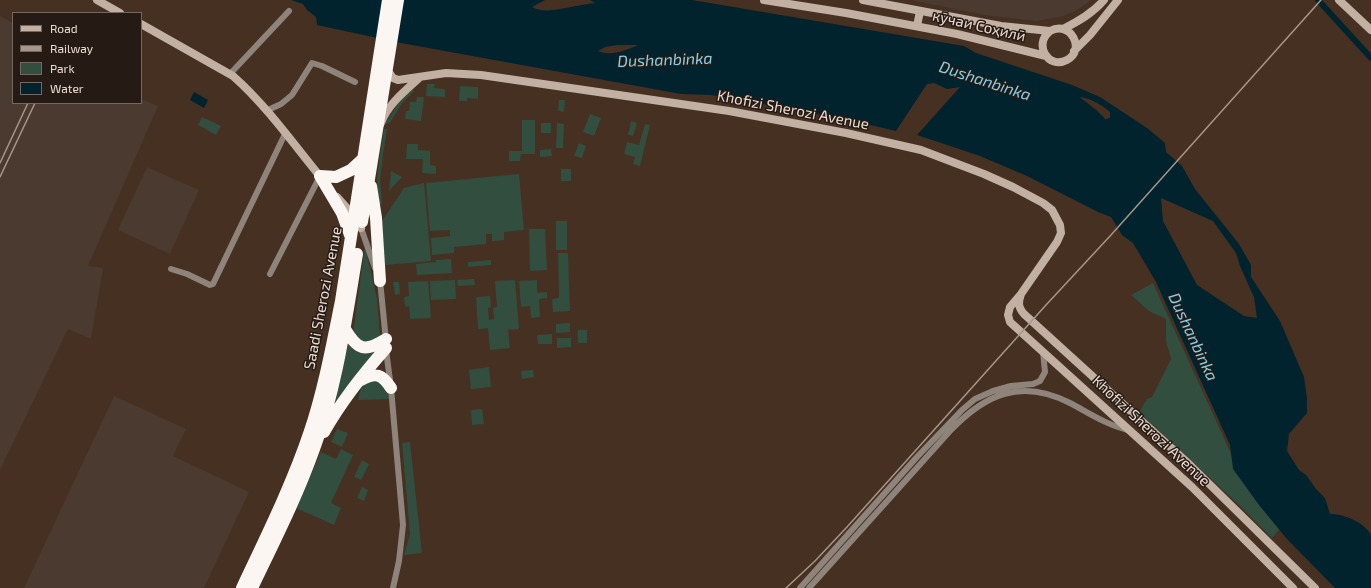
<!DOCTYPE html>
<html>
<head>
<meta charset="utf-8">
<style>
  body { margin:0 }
  #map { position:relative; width:1371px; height:588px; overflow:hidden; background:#463022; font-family:"Exo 2",sans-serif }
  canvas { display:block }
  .legend { position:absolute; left:12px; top:12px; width:130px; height:92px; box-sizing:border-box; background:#251b14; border:1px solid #746860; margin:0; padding:5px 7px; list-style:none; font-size:12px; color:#ebdcd3 }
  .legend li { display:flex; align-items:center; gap:8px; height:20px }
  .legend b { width:20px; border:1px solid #746860 }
</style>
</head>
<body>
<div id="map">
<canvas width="1371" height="588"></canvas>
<ul class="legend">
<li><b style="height:5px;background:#c2b0a3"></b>Road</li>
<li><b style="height:5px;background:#a8968b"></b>Railway</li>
<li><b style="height:11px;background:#314e3f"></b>Park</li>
<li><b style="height:11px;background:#00232e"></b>Water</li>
</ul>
</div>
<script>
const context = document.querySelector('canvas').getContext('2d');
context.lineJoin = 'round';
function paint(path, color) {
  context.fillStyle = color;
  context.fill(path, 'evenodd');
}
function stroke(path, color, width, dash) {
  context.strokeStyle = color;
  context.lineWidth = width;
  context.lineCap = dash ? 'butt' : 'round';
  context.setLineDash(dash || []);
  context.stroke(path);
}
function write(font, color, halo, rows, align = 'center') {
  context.font = font + ' "Exo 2",sans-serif';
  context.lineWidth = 3;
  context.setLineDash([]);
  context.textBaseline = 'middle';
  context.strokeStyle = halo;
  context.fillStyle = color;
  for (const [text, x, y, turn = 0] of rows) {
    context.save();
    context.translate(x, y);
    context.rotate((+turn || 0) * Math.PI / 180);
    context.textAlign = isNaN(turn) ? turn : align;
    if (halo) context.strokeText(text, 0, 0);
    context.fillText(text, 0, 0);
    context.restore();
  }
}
paint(new Path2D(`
  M911 0H1091L1077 10 1063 16 1037 21 984 15Z
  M0 16 13 23V103H141V99L158 106 88 266 103 268 91 339 68 329 0 470Z
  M147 167 199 190 170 254 118 230Z
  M114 396 186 429 173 456 249 492 204 588H24Z`), '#4a3a2f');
paint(new Path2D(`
  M427 84H435L434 88 445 89V97L426 96Z
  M460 86 478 87V99L467 98V101H459Z
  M413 89 414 91 403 102 389 124 386 123 400 100Z
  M417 97H424L421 121 405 119 406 111H409L410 102H416Z
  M559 100H565L564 112 558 111Z
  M590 114 601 118 594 136 583 132Z
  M202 117 221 126 216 135 198 125Z
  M522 120H535V154H521L520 161H509V151H522Z
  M631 121 637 123 633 136 628 135Z
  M541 123H551V133H541Z
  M557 123 564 124 563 148H556Z
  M645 124 650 125 640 166 633 164 635 157 624 154 627 142 639 145Z
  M384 129H387L383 155 380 180 382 204 379 205 377 180 380 154Z
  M579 143 586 146 582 158 574 156Z
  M407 144H418V150L430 151V165L436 166V174L422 173 423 159H406Z
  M551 149 552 156 540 157V150Z
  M561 169H571V181H561Z
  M391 171 402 177 389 191Z
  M519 174 524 230 504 232V240L492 241V234H486V244L454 247V253L432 255 431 238 450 236V230L430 231 426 183Z
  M424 183 431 261 385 265 382 221 404 188Z
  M556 221H567V250H556Z
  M529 229H545L547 270 530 271Z
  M365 246 377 299 380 337 367 345 353 334Z
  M558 253H568L570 311 553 312 552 299 559 298Z
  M451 259 452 273 417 275 416 264 436 262V260Z
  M491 260V265L468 267V262Z
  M474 279 475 285 458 286 457 280Z
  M455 280 456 299 431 300 430 281Z
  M515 280 519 329 508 330 510 348 490 350 488 328 478 329 476 297 490 296 491 307 488 308 489 320 494 319 493 308 497 307 495 281Z
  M537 280V293L547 292V298L539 299 540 317 531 318 530 306 521 307 519 281Z
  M428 281 431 318 410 319 409 306 405 307 404 297 409 296 408 282Z
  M393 282H399L400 294 395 295Z
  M1153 283 1239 471 1282 526 1272 538 1238 504 1139 412 1147 399 1152 397 1171 359 1166 341V319L1149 311 1131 295Z
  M570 323V332L556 333V324Z
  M578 330H587V343H578Z
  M552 334V344H538L537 335Z
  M557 338H571V347L557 348Z
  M348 345C359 354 366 356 379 349L330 415Z
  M489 367 491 387 471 389 469 370Z
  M533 370 534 377 522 379 521 371Z
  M377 378 388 391 389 399 358 400C361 385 363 382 377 378Z
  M482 409 484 424 472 425 471 410Z
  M337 429 348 433 342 447 331 442Z
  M410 442 422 553 404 555 410 534 402 443Z
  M341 449 353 455 331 503 341 508 334 525 296 508 321 452 336 459Z
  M362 460 369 464 361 480 354 477Z
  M362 487 368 490 364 501 357 498Z`), '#314e3f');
paint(new Path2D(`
  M291 0H545L532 7C544 13 553 10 566 8 576 6 585 4 595 3L590 0H692L964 46 976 53 1072 85 1100 97 1147 128 1165 143 1166 152 1182 166 1195 189 1239 244 1251 265V277L1280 321 1304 377 1307 398V413L1289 434 1287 451 1299 470 1306 475 1316 489 1325 498 1330 514C1344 514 1364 522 1371 535V588H1335L1287 539 1259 505 1233 469 1230 445 1156 282 1133 243 1122 235 1111 217 1098 212 1027 176 980 156 917 135 960 87 947 89 934 83 927 84 896 131 844 119 762 104H756L730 98 711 95 681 94 401 43 317 25 316 17 307 10 303 4ZM617 45H638C627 50 610 57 598 51L605 47ZM1080 97C1090 98 1102 105 1110 112V118L1105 119C1099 111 1088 104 1080 97ZM1161 198 1213 221 1236 253 1240 266 1254 297 1257 318 1244 316 1197 285 1163 221Z
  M194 92 208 100 204 108 190 100Z`), '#00232e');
stroke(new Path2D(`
  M1318 0 1371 58`), '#00232e', 6);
stroke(new Path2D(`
  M230 74 289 11
  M266 111 281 104 292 95 312 63 322 66 355 82
  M361 228 375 268
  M171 269 187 274 210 285 213 284 285 134
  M270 274 320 176
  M380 280 386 341
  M386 350 391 388 403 525 399 561 393 588
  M800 588 917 457 962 410 975 399 993 391 1011 386 1033 384 1040 381 1045 372 1043 352
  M809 588 950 431C985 394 1021 378 1070 403 1089 413 1107 425 1128 430`), '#8f847c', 6);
stroke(new Path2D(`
  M97 0 120 13
  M764 0 846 13 957 34 1046 56
  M863 0 1001 26 1050 31C1071 20 1086 50 1067 60 1048 70 1033 44 1050 31
  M1339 0 1371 30
  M141 24 233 76C267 106 294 145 323 180
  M917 26 920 11
  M1063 29C1079 21 1093 13 1104 0
  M1074 51 1090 35 1118 0
  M386 68 393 78 398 80 446 73 481 75 729 111 846 133 921 150 984 174 1013 187 1043 203 1052 210 1060 225 1061 233 1057 242 1021 294 1010 307 1008 315 1010 322 1192 487 1293 588
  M381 123C388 104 405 91 419 78
  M337 197 354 216 361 228
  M1021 294C1018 303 1018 307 1024 314L1190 465 1315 588`), '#c2b0a3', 8);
stroke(new Path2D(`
  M320 176 342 213 350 235
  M320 176 336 177 351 170 364 158
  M371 186 376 218 380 281
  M362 222 398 0
  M345 329C358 351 365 352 386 339
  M361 380C376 372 382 374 391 388
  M324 432C341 402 363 374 386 348
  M242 588C266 537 292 485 310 431 324 389 332 345 341 301L388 0
  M252 588C274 542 297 497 314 449 337 387 346 319 357 254`), '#fbf6f2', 12);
stroke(new Path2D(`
  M0 163 28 103
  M0 177 35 103
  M786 588 815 561 847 527 1046 305 1111 235 1321 0`), '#a8968b', 1.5);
write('15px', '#ebdcd3', '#251b14', [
  ["кӯчаи Соҳилӣ",979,26,13],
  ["Khofizi Sherozi Avenue",793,110,11],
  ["Saadi Sherozi Avenue",323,298,-79],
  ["Khofizi Sherozi Avenue",1151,431,43]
]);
write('italic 16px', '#81d3ee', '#251b14', [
  ["Dushanbinka",665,60,-2],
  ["Dushanbinka",985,81,18],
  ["Dushanbinka",1193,337,65]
]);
</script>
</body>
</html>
